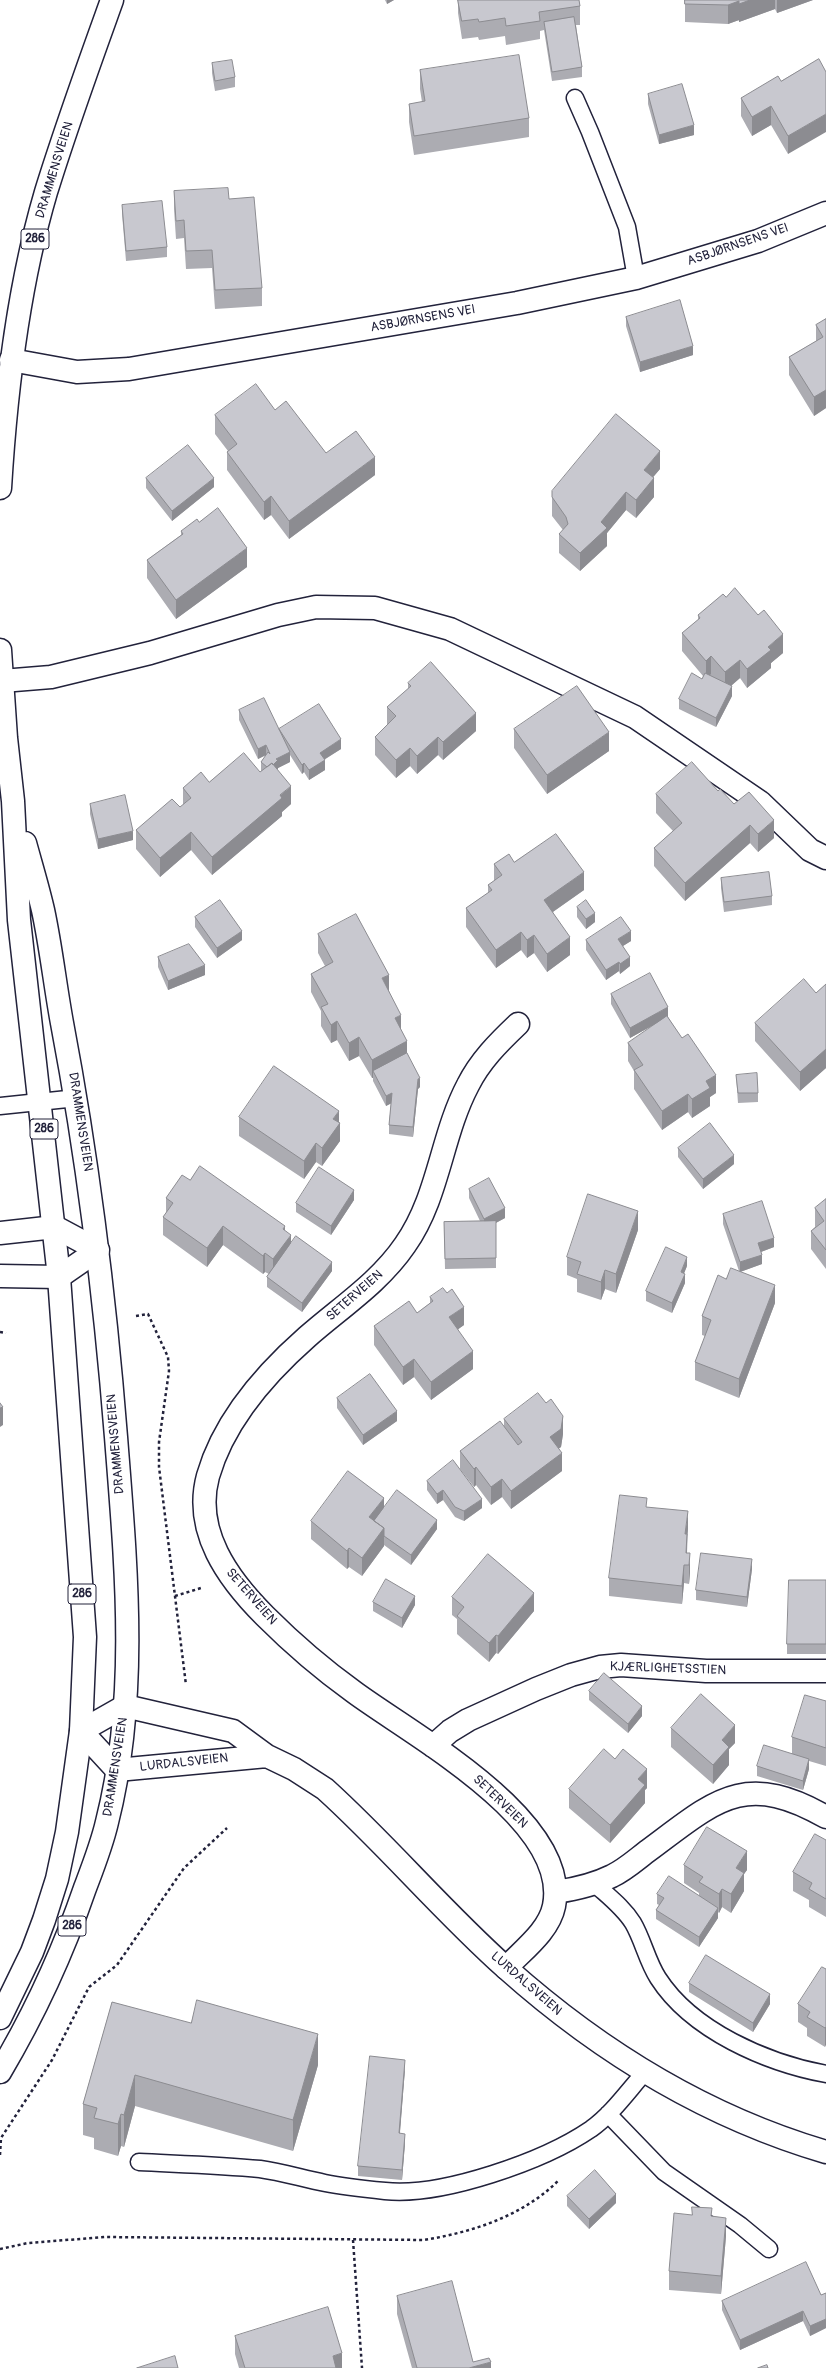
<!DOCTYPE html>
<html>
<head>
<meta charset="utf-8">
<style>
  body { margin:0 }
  canvas { display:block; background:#fff }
</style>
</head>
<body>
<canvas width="826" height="2368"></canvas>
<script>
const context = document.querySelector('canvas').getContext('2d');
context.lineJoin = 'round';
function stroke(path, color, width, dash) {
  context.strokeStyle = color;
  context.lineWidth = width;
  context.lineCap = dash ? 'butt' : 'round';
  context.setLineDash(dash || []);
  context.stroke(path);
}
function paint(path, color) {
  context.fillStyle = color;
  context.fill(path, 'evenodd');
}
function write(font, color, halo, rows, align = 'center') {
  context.font = font + ' Pangolin,sans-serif';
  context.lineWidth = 4;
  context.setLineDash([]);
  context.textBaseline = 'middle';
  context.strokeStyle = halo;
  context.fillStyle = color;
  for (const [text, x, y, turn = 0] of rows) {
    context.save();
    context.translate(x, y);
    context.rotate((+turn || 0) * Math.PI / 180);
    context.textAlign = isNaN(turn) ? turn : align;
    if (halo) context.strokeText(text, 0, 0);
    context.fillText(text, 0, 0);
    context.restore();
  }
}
const lane = new Path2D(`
  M575 98 590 132 627 227 636 278
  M0 1106 77 1098
  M595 1884C608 1896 623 1907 633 1923 643 1940 647 1961 658 1978 692 2031 767 2063 826 2074
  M608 2114 664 2172 740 2225 769 2249
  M139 2162C179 2164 220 2165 260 2169 282 2172 304 2179 325 2183 345 2187 365 2189 385 2191 442 2197 544 2161 591 2129 612 2114 628 2091 645 2072`);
const street = new Path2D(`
  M11 360 77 372 129 369 517 303 636 278 758 241 826 213
  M2 681 51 677 150 653 278 615 316 607 375 608 450 629 635 717 760 802 810 850 826 858
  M0 1233 55 1227 98 1250 59 1277 0 1276
  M433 1746 450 1731 468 1720 536 1689 571 1675 600 1667 621 1665 706 1671H826
  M556 1892C576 1889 594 1885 612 1876 625 1870 637 1859 649 1850 715 1801 744 1770 826 1817
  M506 1968C523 1950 549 1931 554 1906 571 1820 412 1735 354 1692 322 1669 293 1644 265 1616 228 1579 193 1531 208 1476 224 1420 265 1374 307 1337 341 1307 379 1283 405 1245 439 1197 441 1136 468 1085 480 1061 498 1043 518 1024`);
const secondary = new Path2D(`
  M267 1756 117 1770 81 1731 125 1706 233 1731 267 1756 294 1769 325 1789C388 1846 443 1912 506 1968 599 2051 707 2117 826 2152`);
const primary = new Path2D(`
  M0 488C6 389 18 287 46 192 66 127 89 64 112 0
  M0 650 6 738 13 801 19 920 59 1277 85 1637 81 1731 67 1832 57 1879 44 1920 32 1952 0 2018
  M0 2072C35 2013 63 1952 85 1888 93 1867 102 1844 107 1822 139 1696 126 1565 116 1437 105 1298 88 1160 62 1023 55 985 51 947 43 910 38 888 31 865 25 843`);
stroke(lane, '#22223b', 19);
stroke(street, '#22223b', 25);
stroke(secondary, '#22223b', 25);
stroke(primary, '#22223b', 25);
stroke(new Path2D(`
  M136 1316 148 1314 168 1357 169 1371 159 1442V1467L186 1685
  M0 1332 6 1333
  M175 1596 201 1588
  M0 2155 1 2138 52 2060 89 1987 117 1965 184 1868 227 1828
  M353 2240 362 2368
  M0 2249 28 2243 105 2237 424 2240C473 2232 523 2216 559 2180`), '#22223b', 2.5, [3, 3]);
stroke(lane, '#fff', 16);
stroke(street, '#fff', 22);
stroke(secondary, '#fff', 22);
stroke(primary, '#fff', 22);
paint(new Path2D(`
  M385 0H394L387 4Z
  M458 0H579L580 6V25H576L582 67V77L552 81 544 30 540 31V39L506 45 505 36 479 40 478 37 462 39 458 13Z
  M685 0H813L777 13 775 9 739 22V20L728 24 685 22Z
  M819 59 788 154 771 125 752 136 741 116V98L781 81Z
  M212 63 235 77V87L215 91 212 73Z
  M420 70 529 118V137L414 155 409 122V104L422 102 420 89Z
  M648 94 694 135 659 144 648 104Z
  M174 191 229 199 262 288V306L215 309 212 268 186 269 184 238 176 239 174 209Z
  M122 205 167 247V257L126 261 122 214Z
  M626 317 693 355 640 372 626 326Z
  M826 319V408L814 416 789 375V357L816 341V325Z
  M275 410 326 453 375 475 289 539 271 515 264 520 227 470V452L228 451 215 434V415Z
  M660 469 653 477 654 497 636 518 626 510 607 533V546L580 571 559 553V534L563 530 552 516V497Z
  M146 478 214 487 172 521 146 488Z
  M181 531 247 567 176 619 147 578V560L181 535Z
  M698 615 783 653 771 663V668L747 688 740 678 731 686 732 696 716 727 679 709V699L702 679 703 676 682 651V633L698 620Z
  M408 683 476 731 443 760 438 755 417 774 410 766 396 778 375 755V737L387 725V707L408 689Z
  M239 710 279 730V729L341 749 324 760 325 770 309 780 304 772 302 774 290 755V762L278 768 277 770 291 804 282 812V816L212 875 191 850 160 877 136 849V830L180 807 183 805V788L261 772V762L266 755 258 759 239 720Z
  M514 729 609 751 547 794 514 748Z
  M718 791 774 838 758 852 750 843 685 901 654 866V848L673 831 656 813V794Z
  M90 804 133 840 98 849 90 814Z
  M514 862 584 890 553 912 570 955 547 972 534 953 527 958 521 950 496 968 466 927V908L488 893V885L494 881V864Z
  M721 878 772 896V905L724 912 721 888Z
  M577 907 595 922 586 929 577 917Z
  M195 917 242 940 217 958 195 927Z
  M318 934 389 991 401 1030 407 1053 420 1087 418 1089 413 1137 389 1134V1125L391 1103 386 1106 373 1081V1078H372L359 1056 349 1061 337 1040 331 1043 321 1026V1011L311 992V974L325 966 318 953Z
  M586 940 631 941 623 946 630 966 620 974 619 971 606 980 586 950Z
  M158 957 205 975 168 990 158 967Z
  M826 984V1068L800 1091 755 1041V1023L816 993Z
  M611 994 668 1017 716 1093 710 1097V1106L692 1118 688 1112 662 1130 634 1089V1071L628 1061V1043L657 1023 630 1038 611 1004Z
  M736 1075 758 1093V1102L738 1103Z
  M239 1117 339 1122 340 1141 322 1166 316 1162 304 1179 239 1136Z
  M678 1148 734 1164 703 1189 678 1157Z
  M190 1180 285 1231 291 1243 332 1271 302 1312 267 1287V1277L269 1274 265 1272 263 1274 223 1245 207 1267 163 1235V1217L166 1213V1198Z
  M469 1189 505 1218 496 1223V1268L445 1269 444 1222 480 1221 469 1198Z
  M826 1199V1269L811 1249V1231L815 1227V1208Z
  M354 1200 331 1235 296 1212V1203Z
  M723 1214 774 1247 761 1252 762 1264 740 1272 775 1303 739 1398 695 1380V1362L705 1336 702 1335V1316L726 1279 739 1271 723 1224Z
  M638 1230 616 1293 605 1289 601 1300 577 1292V1279L567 1275V1257Z
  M687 1266 684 1273 685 1283 672 1313 646 1301V1291Z
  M430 1297 464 1325 458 1329 473 1369 431 1400 414 1377 403 1385 374 1345V1326L417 1313 430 1303Z
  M337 1398 397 1421 363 1445 337 1408Z
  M504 1419 563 1434 561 1447 559 1448 562 1471 511 1509 502 1497 491 1505 476 1485 474 1487 460 1469V1451L504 1427Z
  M427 1481 482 1508 464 1521 455 1517 443 1500 437 1504 427 1490Z
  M647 1507 688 1529 687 1553 690 1572 689 1584 684 1583 682 1604 609 1596V1578Z
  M384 1508 437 1529 411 1565 384 1545V1546L362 1576 349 1567 347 1569 311 1539V1521Z
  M752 1569 747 1607 696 1600V1590Z
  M826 1580V1654H787V1644Z
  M452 1597 534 1611 498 1654 496 1653 489 1662 457 1634V1619L452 1615Z
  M373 1602 415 1605 402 1628 373 1611Z
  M589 1691 642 1716 628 1733 589 1700Z
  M826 1701V1766L809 1761V1769L803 1790 757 1776V1766L792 1753V1737Z
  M671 1728 735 1743 729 1749V1765L713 1784 671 1747Z
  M615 1759 647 1788 645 1790V1803L610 1843 569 1808V1789Z
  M826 1840V1917L809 1907V1900L793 1891V1872Z
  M684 1865 747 1870 744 1874V1891L731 1913 722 1907 719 1913 718 1912V1918L699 1947 656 1919V1910L659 1905 657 1904V1894L699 1896V1893L684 1883Z
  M826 1969 825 2047 807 2036V2028L798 2022V2004Z
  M689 1983 770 2004 753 2032 689 1992Z
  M112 2002 318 2065 293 2151 135 2106 124 2147 121 2146 118 2156 94 2149V2138L83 2135V2104Z
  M405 2069 400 2133 405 2143 402 2180 358 2176V2166Z
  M567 2196 616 2203 589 2229 567 2206Z
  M712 2217 726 2236 721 2294 669 2290V2271Z
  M826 2293V2328L810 2336 803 2321 740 2350 722 2310V2301L821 2295Z
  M397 2296 473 2362 491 2368H412L397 2314Z
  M235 2336 342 2368H239L235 2354Z`), '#acacb2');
paint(new Path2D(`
  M387 0H394L387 4Z
  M750 0H775V9L739 22V4Z
  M777 0H813L777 13Z
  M739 1V20L728 24V5Z
  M771 106V125L752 136V117Z
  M826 114V132L788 154V136Z
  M694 125V135L659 144V135Z
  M693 346V355L640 372V362Z
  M826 390V408L814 416V397Z
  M660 451V469L644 488V470Z
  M375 457V475L289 539V521Z
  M214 478V487L172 521V511Z
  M654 478V497L636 518V500Z
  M626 492V510L607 533V546L580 571V553L601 522Z
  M271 496V515L264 520V502Z
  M247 548V567L176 619V600Z
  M783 634V653L771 663V668L747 688V669L768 647Z
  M711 656V674L706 679V661Z
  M740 660V678L725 691V672Z
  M732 686V696L716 727V718Z
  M476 713V731L443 760V742Z
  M609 732V751L547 794V775Z
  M438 737V755L417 774V756Z
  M341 739V749L320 762V753Z
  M266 745V755L258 759V749Z
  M410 748V766L396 778V760Z
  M290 752V762L278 768V769H269L276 759Z
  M325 760V770L309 780V770Z
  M304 763V772L302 774V765Z
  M291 786V804L282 812V816L212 875V857Z
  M774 820V838L758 852V834Z
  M750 825V843L685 901V883Z
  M133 831V840L98 849V839Z
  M191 832V850L160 877V858Z
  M584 872V890L544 918V900Z
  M595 913V922L586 929V919Z
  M242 931V940L217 958V948Z
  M631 931V941L618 949V939Z
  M521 932V950L496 968V950Z
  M534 935V953L527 958V940Z
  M570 937V955L547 972V954Z
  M630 957V966L620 974V964Z
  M619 962V971L606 980V970Z
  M205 965V975L168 990V981Z
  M389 975V993L382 978Z
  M668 1007V1017L630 1038V1028Z
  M401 1015V1033L395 1018Z
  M337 1021V1040L331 1043V1025Z
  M359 1037V1056L349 1061V1043Z
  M407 1041V1059L373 1071V1078H372V1060Z
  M826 1049V1068L800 1091V1072Z
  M716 1075V1093L710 1097V1106L692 1118V1099L706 1081Z
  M420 1078V1087L418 1089 413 1137V1127L418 1079Z
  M392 1093V1103L386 1106V1096Z
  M688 1094V1112L662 1130V1111Z
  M339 1111V1124L340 1123V1141L322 1166V1148L333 1119Z
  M316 1143V1162L304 1179V1161Z
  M734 1155V1164L703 1189V1179Z
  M354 1190V1200L331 1235V1226Z
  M505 1208V1218L484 1229V1219Z
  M638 1211V1230L616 1293V1274Z
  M223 1226V1245L207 1267V1248Z
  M285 1226V1243L291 1235V1253L273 1277V1259L283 1229Z
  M774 1238V1247L758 1253V1243Z
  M265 1253V1272L263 1274V1256Z
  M762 1255V1264L740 1272V1262Z
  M687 1257V1266L681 1281V1272Z
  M332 1262V1271L302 1312V1303Z
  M605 1270V1289L601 1300V1282Z
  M685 1274V1283L672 1313V1303Z
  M775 1285V1303L739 1398V1379Z
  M464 1307V1325L449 1336V1317Z
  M473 1351V1369L431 1400V1382Z
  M414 1359V1377L403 1385V1367Z
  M3 1407V1425L0 1427V1408Z
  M397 1411V1421L363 1445V1435Z
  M563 1416V1434L561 1447 550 1455V1437Z
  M562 1453V1471L511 1509V1491Z
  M476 1467V1485L474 1487V1469Z
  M502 1479V1497L491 1505V1487Z
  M443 1490V1500L437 1504V1494Z
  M384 1498V1516L375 1528 369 1517Z
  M482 1499V1508L464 1521V1511Z
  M688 1511V1529L685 1552V1534Z
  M437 1520V1529L411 1565V1555Z
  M384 1528V1546L362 1576V1558Z
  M687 1534V1553H686Z
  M349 1548V1567L347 1569V1551Z
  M690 1553V1572L689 1584V1565Z
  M752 1559V1569L747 1607V1597Z
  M684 1565V1583L682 1604V1586Z
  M534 1593V1611L498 1654V1636Z
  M415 1596V1605L402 1628V1618Z
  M496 1635V1653L489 1662V1643Z
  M642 1706V1716L628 1733V1724Z
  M735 1725V1743L729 1749V1765L713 1784V1765L722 1740Z
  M809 1759V1769L803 1790V1781Z
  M647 1769V1788L645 1790V1803L610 1843V1825L638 1779Z
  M747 1851V1870L744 1874V1891L731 1913V1894L736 1868Z
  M722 1889V1907L719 1913V1894Z
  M718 1908V1918L699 1947V1937Z
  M770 1994V2004L753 2032V2023Z
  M826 2027V2045L825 2047V2028Z
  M318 2034V2065L293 2151V2120Z
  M405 2060V2069L399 2143V2133Z
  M135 2075V2106L124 2147V2115Z
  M121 2114V2146L118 2156V2124Z
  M405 2134V2143L402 2180V2170Z
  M616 2194V2203L589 2229V2219Z
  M726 2218V2236L721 2294V2276Z
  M803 2311V2321L740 2350V2340Z
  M826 2319V2328L810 2336V2326Z
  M342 2353V2368H333V2356Z
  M491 2362V2368H469Z`), '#8c8c91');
const building = new Path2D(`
  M458 0H579L580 6 539 12 540 21 506 26 505 18 479 22 478 19 462 21Z
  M685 0H750L739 4V1L728 5 685 4Z
  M574 17 582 67 552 72 544 22Z
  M519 55 529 118 414 136 409 104 425 101 420 70Z
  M819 59 826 72V114L788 136 771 106 752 117 741 98 778 76 781 81Z
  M232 60 235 77 215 81 212 63Z
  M682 84 694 125 659 135 648 94Z
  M228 188 229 199 254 197 262 288 215 290 212 250 186 251 184 220 176 221 174 191Z
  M162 201 167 247 126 251 122 205Z
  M680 300 693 346 640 362 626 317Z
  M826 319V390L814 397 789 357 823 337 816 325Z
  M256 384 275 410 286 401 326 453 356 431 375 457 289 521 271 496 264 502 227 452 237 444 215 415Z
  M616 414 660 451 644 470 654 478 636 500 626 492 601 522 607 528 580 553 559 534 568 524 566 517 552 497V491Z
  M188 445 214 478 172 511 146 478Z
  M218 508 247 548 176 600 147 560 183 534 181 531 197 519 199 522Z
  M735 588 758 615 764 610 783 634 768 647 771 650 747 669 740 660 725 672 711 656 706 661 682 633 700 618 698 615 723 594 726 597Z
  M431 662 476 713 443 742 438 737 417 756 410 748 396 760 375 737 396 716 387 707 411 686 408 683Z
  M692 673 702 679 705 673 732 686 716 718 679 699Z
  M577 686 609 732 547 775 514 729Z
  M264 698 290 752 276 759 278 760 273 765 272 763 267 767 261 762 268 752 270 754 266 745 258 749 239 710Z
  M319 704 341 739 320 753 325 760 309 770 304 763 302 765 279 729Z
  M244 753 260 772 272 763 291 786 280 795 282 798 212 857 191 832 160 858 136 830 172 799 180 807 191 798 183 788 201 772 209 782Z
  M692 762 718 791 720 789 734 804 749 792 774 820 758 834 750 825 685 883 654 848 682 823 656 794Z
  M125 795 133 831 98 839 90 804Z
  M556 834 584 872 544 900 570 937 547 954 534 935 527 940 521 932 496 950 466 908 492 890 488 885 502 875 494 864 509 854 514 862Z
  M769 872 772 896 724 902 721 878Z
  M220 900 242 931 217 948 195 917Z
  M586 900 595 913 586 919 577 907Z
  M356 914 389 975 382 978 401 1015 395 1018 407 1041 372 1060 359 1037 349 1043 337 1021 331 1025 321 1007 328 1004 311 974 333 962 318 934Z
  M621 917 631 931 618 939 630 957 620 964 619 962 606 970 586 940Z
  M189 944 205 965 168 981 158 957Z
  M650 973 668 1007 630 1028 611 994Z
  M804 979 816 993 826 984V1049L800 1072 755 1023Z
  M667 1016 682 1038 688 1034 716 1075 706 1081 710 1088 692 1099 688 1094 662 1111 634 1070 643 1065 628 1043Z
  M407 1053 420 1078 418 1079 413 1127 389 1125 392 1093 386 1096 373 1071Z
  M274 1066 339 1111 333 1119 340 1123 322 1148 316 1143 304 1161 239 1117Z
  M757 1073 758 1093H738L736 1075Z
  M710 1123 734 1155 703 1179 678 1148Z
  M200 1166 285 1226 283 1229 291 1235 273 1259 265 1253 263 1256 223 1226 207 1248 163 1217 173 1203 166 1198 182 1175 190 1180Z
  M319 1167 354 1190 331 1226 296 1203Z
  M489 1178 505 1208 484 1219 469 1189Z
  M588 1194 638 1211 616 1274 605 1270 601 1282 577 1274 581 1262 567 1257Z
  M826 1199V1250L811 1231 824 1221 815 1208Z
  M762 1201 774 1238 758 1243 762 1255 740 1262 723 1214Z
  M496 1221V1258L445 1259 444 1222Z
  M296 1236 332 1262 302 1303 267 1277Z
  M666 1247 687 1257 681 1272 685 1274 672 1303 646 1291Z
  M731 1268 775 1285 739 1379 695 1362 711 1320 702 1316 718 1275 726 1279Z
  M443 1288 447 1293 452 1289 464 1307 449 1317 473 1351 431 1382 414 1359 403 1367 374 1326 409 1301 417 1313 433 1301 430 1297Z
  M370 1374 397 1411 363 1435 337 1398Z
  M538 1393 546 1403 551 1399 563 1416 561 1429 550 1437 562 1453 511 1491 502 1479 491 1487 476 1467 474 1469 460 1451 500 1421 518 1445 522 1442 504 1419Z
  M0 1403 3 1407 0 1408Z
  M453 1460 482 1499 464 1511 455 1507 443 1490 437 1494 427 1481Z
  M348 1471 384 1498 369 1517 384 1528 362 1558 349 1548 347 1551 311 1521Z
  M397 1490 437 1520 411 1555 384 1536V1528L374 1521Z
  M620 1495 647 1498 646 1507 688 1511 685 1534H687L686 1553H690L689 1565H684L682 1586 609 1578Z
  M701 1553 752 1559 747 1597 696 1590Z
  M488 1554 534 1593 498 1636 496 1635 489 1643 457 1616 464 1607 452 1597Z
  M386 1579 415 1596 402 1618 373 1602Z
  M789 1580H826V1644H787Z
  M604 1673 642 1706 628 1724 589 1691Z
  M701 1694 735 1725 722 1740 729 1747 713 1765 671 1728Z
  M805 1695 826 1701V1748L792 1737Z
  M764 1745 809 1759 803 1781 757 1766Z
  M604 1749 615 1759 623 1749 647 1769 638 1779 645 1785 610 1825 569 1789Z
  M707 1827 747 1851 736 1868 744 1873 731 1894 722 1889 719 1894 699 1882 703 1877 684 1865Z
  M815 1834 826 1840V1899L809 1889 812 1883 793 1872Z
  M669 1876 718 1908 699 1937 656 1910 664 1898 657 1894Z
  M706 1955 770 1994 753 2023 689 1983Z
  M822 1967 826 1969V2027L825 2028 807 2017 810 2012 798 2004Z
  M197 2000 318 2034 293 2120 135 2075 124 2115 121 2114 118 2124 94 2118 97 2108 83 2104 112 2002 191 2023Z
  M370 2056 405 2060 399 2133 405 2134 402 2170 358 2166Z
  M595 2170 616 2194 589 2219 567 2196Z
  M692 2207 712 2208 711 2216 726 2218 721 2276 669 2271 674 2213 692 2215Z
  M806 2262 821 2295 826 2293V2319L810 2326 803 2311 740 2340 722 2301Z
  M452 2281 473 2362 489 2358 491 2362 469 2368H417L397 2296Z
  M328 2307 342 2353 333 2356 336 2368H245L235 2336Z
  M175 2356 178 2368H137Z
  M767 2365 768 2368H758Z`);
paint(building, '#c8c8cf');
stroke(building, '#8c8c91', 1);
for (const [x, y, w] of [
  [35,239,28],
  [44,1129,28],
  [82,1594,28],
  [72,1926,28]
]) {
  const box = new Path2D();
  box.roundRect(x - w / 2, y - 10, w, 20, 3);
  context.fillStyle = '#fff';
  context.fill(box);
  stroke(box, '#22223b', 1);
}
write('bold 12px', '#22223b', null, [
  ["286",35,239],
  ["286",44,1129],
  ["286",82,1594],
  ["286",72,1926]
]);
write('13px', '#22223b', '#fff', [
  ["DRAMMENSVEIEN",55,170,-73],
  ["ASBJØRNSENS VEI",738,245,-19],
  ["ASBJØRNSENS VEI",423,319,-10],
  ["DRAMMENSVEIEN",80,1122,81],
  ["SETERVEIEN",355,1296,-41],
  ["DRAMMENSVEIEN",116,1444,-95],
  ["SETERVEIEN",251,1597,49],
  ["KJÆRLIGHETSSTIEN",668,1669,2],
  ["LURDALSVEIEN",184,1763,-6],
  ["DRAMMENSVEIEN",116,1767,-81],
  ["SETERVEIEN",500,1802,44],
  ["LURDALSVEIEN",526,1984,41]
]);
</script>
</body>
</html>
